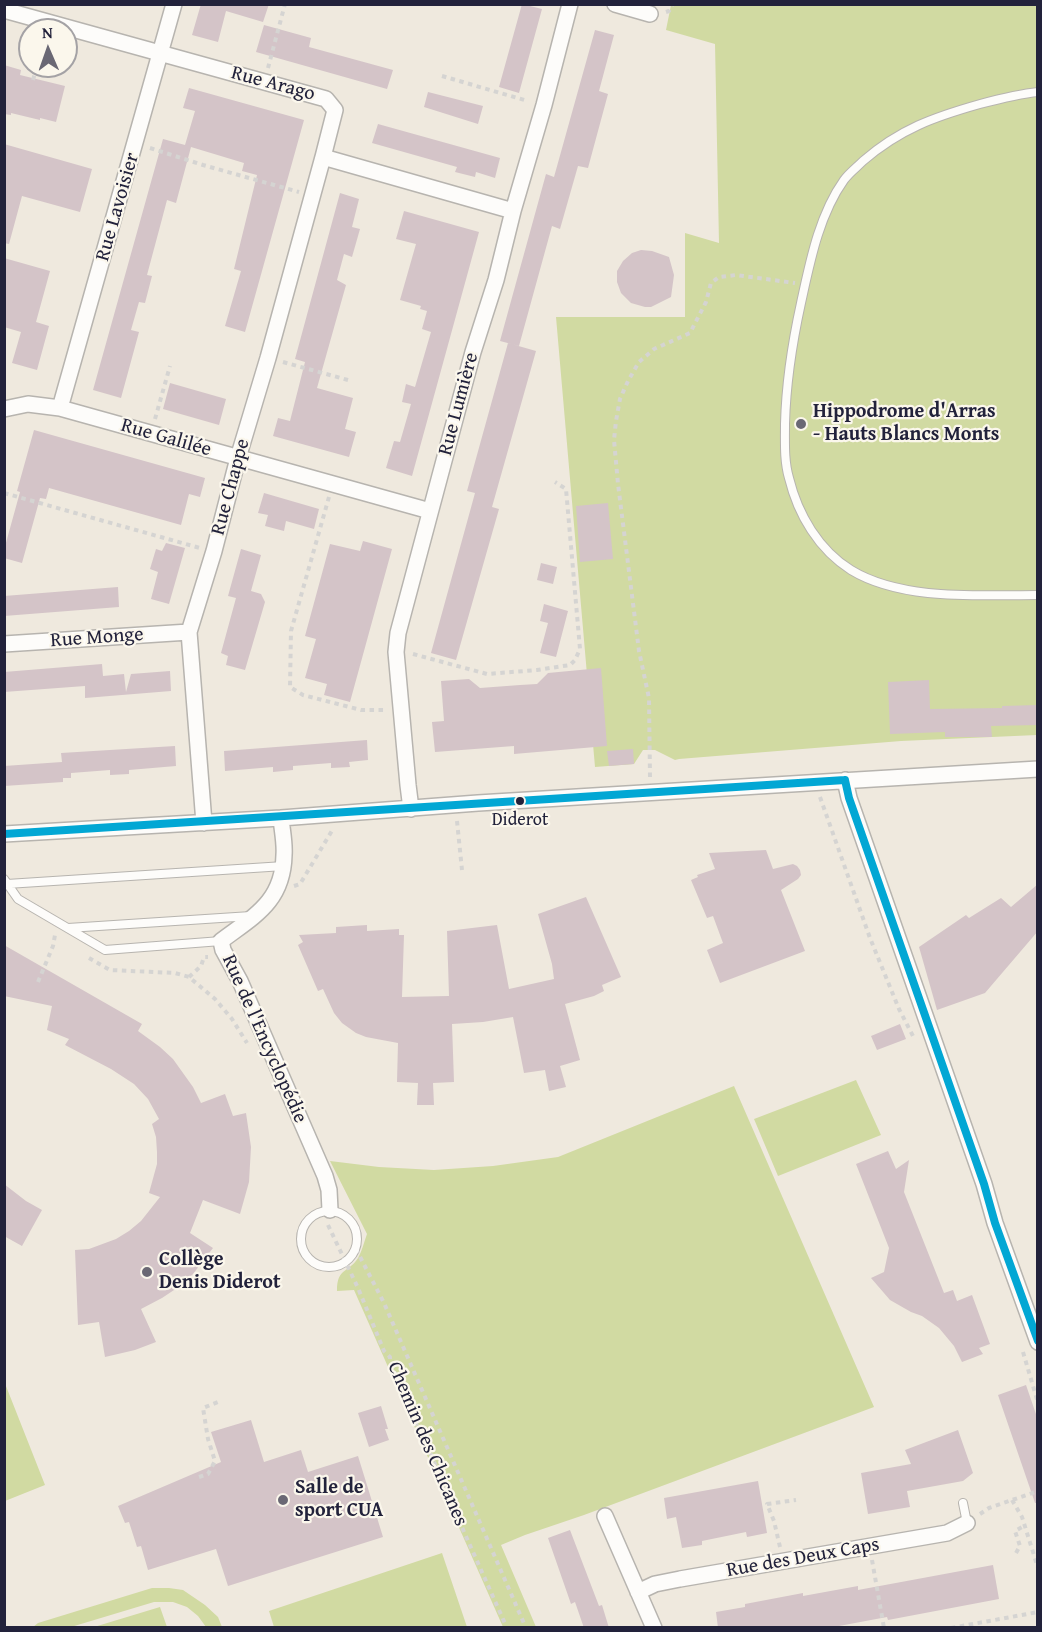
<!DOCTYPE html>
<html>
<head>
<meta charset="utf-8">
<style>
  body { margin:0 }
  #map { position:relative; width:1042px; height:1632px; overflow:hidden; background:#efe9de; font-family:"Gentium Book Plus",serif }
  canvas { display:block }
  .frame { position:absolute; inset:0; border:6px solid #22223b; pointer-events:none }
  .north { position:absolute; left:18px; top:18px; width:60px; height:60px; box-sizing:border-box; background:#fbf7ec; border:2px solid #a4a2a5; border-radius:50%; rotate:358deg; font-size:16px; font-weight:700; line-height:24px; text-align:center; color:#22223b }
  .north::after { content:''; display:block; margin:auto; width:21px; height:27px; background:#6a6874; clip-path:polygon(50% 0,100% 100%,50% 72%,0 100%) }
</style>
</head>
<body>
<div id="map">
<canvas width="1042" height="1632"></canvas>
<div class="frame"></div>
<div class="north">N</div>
</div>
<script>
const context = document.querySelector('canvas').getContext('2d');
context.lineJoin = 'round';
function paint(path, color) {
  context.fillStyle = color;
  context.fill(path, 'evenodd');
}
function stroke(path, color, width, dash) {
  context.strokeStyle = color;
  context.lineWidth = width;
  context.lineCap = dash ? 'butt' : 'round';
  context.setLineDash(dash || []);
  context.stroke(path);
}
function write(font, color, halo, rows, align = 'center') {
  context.font = font + ' "Gentium Book Plus",serif';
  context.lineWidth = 4.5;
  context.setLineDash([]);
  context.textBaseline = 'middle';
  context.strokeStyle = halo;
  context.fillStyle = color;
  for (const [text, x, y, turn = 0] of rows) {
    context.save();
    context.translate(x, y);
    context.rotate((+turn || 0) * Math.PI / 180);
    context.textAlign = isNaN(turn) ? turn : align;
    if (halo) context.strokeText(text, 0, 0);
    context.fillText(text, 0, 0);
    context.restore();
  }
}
paint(new Path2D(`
  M671 5H1037V735L901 741 679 759 675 760 655 750H643L634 764 595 767 556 317H685V233L719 243 715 44 666 30Z
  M856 1080 881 1135 778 1176 754 1119Z
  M734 1086 874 1407 584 1515 525 1535 501 1545 536 1627H503L354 1290 337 1291C337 1267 349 1273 358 1258 362 1251 364 1242 367 1234L330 1161 379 1167 434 1170 493 1166 558 1157Z
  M4 1381 45 1485 5 1501H4Z
  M442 1553 467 1627H274L269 1611Z
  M152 1588H169L183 1590 205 1605 218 1617 222 1627H206L198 1616 187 1607 173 1602H154L71 1627H33L38 1623Z
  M160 1607 167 1627H94Z`), '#d1daa2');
paint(new Path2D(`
  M201 4H269L263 22 226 11 218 42 192 35Z
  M522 4 542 9 519 93 499 87Z
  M264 25 311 38 309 47 393 70 387 89 256 52Z
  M595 30 614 35 599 91 608 94 588 168 578 166 560 229 552 226 519 346 500 341 546 174 554 177Z
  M4 65 21 70 20 75 65 86 56 122 40 118V120L11 113V115L4 114Z
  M189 88 304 120 245 332 225 326 241 271 234 269 257 175 242 171 244 163 191 147 176 203 167 200 162 219 147 275 152 276 145 303 139 302 131 330 139 332 121 398 93 390 163 139 185 145 195 111 183 108Z
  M428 92 483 106 478 124 424 107Z
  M378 124 500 158 495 178 476 172 475 177 455 172 457 167 372 143Z
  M4 144 92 169 80 212 22 196 9 244 4 243Z
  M340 193 359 199 352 227 360 229 352 257 344 254 337 280 346 285 317 388 353 398 345 429 356 432 349 457 273 436 278 418 290 421 305 362 295 359Z
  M404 211 479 232 412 476 386 468 394 441 400 442 411 404 402 402 406 384 415 387 431 332 422 329 427 311 420 309 421 306 400 300 416 244 396 239Z
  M641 250 652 251 669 257 674 275 671 297 651 307H645L631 303 621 293 617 282V271L623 261 632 253Z
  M4 258 50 271 36 322 49 326 37 370 12 363 21 332 4 327Z
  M508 343 536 351 492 507 499 509 456 660 431 653 475 493 467 491Z
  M170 383 226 399 219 425 163 409Z
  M34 430 205 478 200 497 189 494 181 525 49 488 46 499 40 498 22 563 4 558V550L20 492 17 491Z
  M264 493 319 509 314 529 286 521 284 531 265 526 268 515 258 513Z
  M608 503 613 559 580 562 576 506Z
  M363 541 392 549 350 702 324 695 327 684 305 678 316 639 305 636 330 544 360 551Z
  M166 543 185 548 169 604 151 599 158 572 150 569 156 549 162 551Z
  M241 549 261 555 251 591 261 594 265 602 245 670 226 665 228 656 221 653 236 598 228 596Z
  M541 563 557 567 553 584 537 580Z
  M118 587 119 607 4 616V596Z
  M544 604 568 611 556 657 540 653 548 623 540 621Z
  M102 664 103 676 124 674 126 692 131 674 170 671 171 691 85 698V686L4 692V672Z
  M601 668 607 746 514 754V746L435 752 432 722 444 721 441 681 469 679 480 688 520 685 537 684 548 673Z
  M929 680 930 709 1002 708V706L1038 705V725L991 726 992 737H945V732L890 734 888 682Z
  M367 740 368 760 349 762 350 767 331 768V763L293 766V770L273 772V767L225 771 224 751Z
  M175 746 176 766 129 770V774L110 775V770L71 773V778H63V782L4 786V766L62 762 61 753Z
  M633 749 634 764 609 766 607 751Z
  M766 850 773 869 793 864 797 866 800 870 801 875 798 879 781 890 805 951 720 983 707 950 723 943 713 916 707 918 691 880 698 877 697 875 715 869 709 853Z
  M1038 884V931L985 993 937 1010 919 947 966 915 969 918 1001 898 1011 907Z
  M586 897 621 977 602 985 604 991 594 996 565 1004 580 1060 560 1066 566 1087 549 1091 545 1070 524 1073 513 1017 483 1022 452 1024 454 1082 433 1083 434 1105H417L418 1083 397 1082 398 1043 366 1037 356 1033 342 1023 334 1013 323 989 318 991 298 945 303 942 299 935 336 933V927L367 925V931L399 929V935H404L402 997 449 996 447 931 497 925 509 989 554 979 552 964 538 914Z
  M4 945 142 1024 138 1031 160 1047 173 1059 193 1087 201 1103 225 1094 233 1116 246 1113 251 1147 249 1182 240 1214 203 1200 190 1233 213 1248 193 1274 177 1288 162 1298 141 1309 156 1342 135 1350 105 1357 99 1322 78 1325 75 1250 89 1249 116 1239 129 1231 141 1221 160 1197 149 1193 157 1164V1152L156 1137 152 1124 159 1119 148 1099 134 1084 111 1069 65 1045 69 1039 47 1030 52 1006 4 996Z
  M900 1024 906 1039 877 1050 871 1036Z
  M888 1151 896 1169 909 1160 904 1192 944 1293 953 1290 957 1301 972 1295 990 1344 979 1348 983 1354 962 1362 954 1346 939 1328 922 1316 911 1312 890 1300 871 1278 884 1272 889 1248 856 1164Z
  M4 1184 26 1201 42 1210 22 1246 4 1236Z
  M1026 1385 1038 1420V1503H1035L998 1395Z
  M381 1406 388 1429H385L389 1440 369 1447 358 1413Z
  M251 1420 264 1462 301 1450 308 1472 358 1456 383 1537 228 1586 216 1549 148 1570 141 1546 137 1547 129 1522 125 1523 118 1506 221 1462 211 1432Z
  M958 1430 973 1473 963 1481 907 1491 910 1507 868 1514 861 1473 911 1464 905 1450Z
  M758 1481 767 1533 747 1537 746 1532 702 1541V1545L682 1548 676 1517 667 1519 664 1498Z
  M570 1530 599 1606 602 1605 609 1628H584L575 1602 571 1604 548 1538Z
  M993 1565 999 1599 888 1620 887 1617 839 1626V1628H718L716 1612 745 1607V1604L803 1593V1596L858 1586V1590Z`), '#d4c4c8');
const lane = new Path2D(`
  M1038 92C1018 94 999 99 980 104 934 117 900 129 863 161 857 167 849 173 844 180 819 215 810 262 801 303 792 344 786 383 785 424 785 443 784 461 789 478 798 515 819 550 851 570 902 601 979 595 1038 595
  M4 879 18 899 105 950 221 941
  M7 884 284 866
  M68 928 251 916
  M301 1239a28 28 0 1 1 56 0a28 28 0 1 1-56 0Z
  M963 1503 967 1523`);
const street = new Path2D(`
  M615 4 650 14
  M4 10 326 99 335 110 323 157 513 211
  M60 408 174 4
  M4 409 28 404 60 408 430 511
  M4 644 189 632
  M845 780 849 798 984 1184 995 1223 1038 1342
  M411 809 408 785 396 652 398 633 473 352 496 280 513 211 544 105 570 4
  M281 818C282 830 285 843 284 855 283 902 254 916 221 941L223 950 240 981 325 1176 329 1190 330 1210
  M204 823 189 632 214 551 238 458 268 358 323 157
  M4 834 281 818 478 803 1038 769
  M605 1516 654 1628
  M638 1592 655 1584 680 1579 947 1533 967 1523`);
stroke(lane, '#b7b4af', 10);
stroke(street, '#b7b4af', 18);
stroke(new Path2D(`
  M666 12 669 11 673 4
  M268 68 285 4
  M442 76 528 101
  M33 80 37 66
  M150 148 203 165 299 192
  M283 362 348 380
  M155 419 170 366
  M4 493 200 548
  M329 497 291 631 290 687 303 695 361 710H386
  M413 654 487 674 537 670 570 665 575 660 580 649 566 489 555 482
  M650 777 649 698 639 651 618 484 614 440 616 421 620 399 628 381 639 362 654 349 690 333 706 302 711 283 719 277 736 275 795 283
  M820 797 870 938 899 1009 913 1036
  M457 821 462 870
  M294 886 300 884 333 829
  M89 958 110 970 175 973 189 977 215 999 232 1019 247 1043
  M189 977 201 966 204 957H208
  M38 982 53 946 55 935
  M328 1225 358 1288 384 1351 390 1357V1362L418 1428 424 1435V1438L452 1505 507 1628
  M356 1249 384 1303 526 1628
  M1023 1352 1038 1403
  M199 1477 208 1474 215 1461 208 1439 203 1408 218 1402
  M1012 1500 1022 1517 1038 1568
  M980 1514 989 1508 1038 1491
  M780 1547 774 1521 767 1504 796 1500
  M1016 1553 1020 1546 1015 1531 1024 1526
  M872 1560 884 1628
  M951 1628 1038 1612`), '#d5d4d2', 4, [4.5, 4.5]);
stroke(lane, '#fdfcfa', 8);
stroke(street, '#fdfcfa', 15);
stroke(new Path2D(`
  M845 780 849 798 984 1184 995 1223 1038 1341
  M4 834C285 818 565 798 845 780`), '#02a7d4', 8);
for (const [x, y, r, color] of [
  [801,424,6,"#6a6874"],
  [520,801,5,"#22223b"],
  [147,1272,6,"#6a6874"],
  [283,1500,6,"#6a6874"]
]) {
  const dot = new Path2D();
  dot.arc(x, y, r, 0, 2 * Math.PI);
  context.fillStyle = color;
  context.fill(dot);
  stroke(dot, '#fbf7ec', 2);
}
write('18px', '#22223b', '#fbf7ec', [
  ["Diderot",520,820]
]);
write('20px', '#22223b', '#fbf7ec', [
  ["Rue Arago",273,84,15],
  ["Rue Lavoisier",118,207,-74],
  ["Rue Lumière",459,404,-75],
  ["Rue Galilée",166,438,16],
  ["Rue Chappe",231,487,-75],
  ["Rue Monge",97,638,-4],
  ["Rue de l'Encyclopédie",264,1039,66],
  ["Chemin des Chicanes",427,1444,67],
  ["Rue des Deux Caps",803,1558,-10]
]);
write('bold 20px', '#22223b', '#fbf7ec', [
  ["Hippodrome d'Arras",813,412],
  ["- Hauts Blancs Monts",813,435],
  ["Collège",159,1260],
  ["Denis Diderot",159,1283],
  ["Salle de",295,1488],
  ["sport CUA",295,1511]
], 'left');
</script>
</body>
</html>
